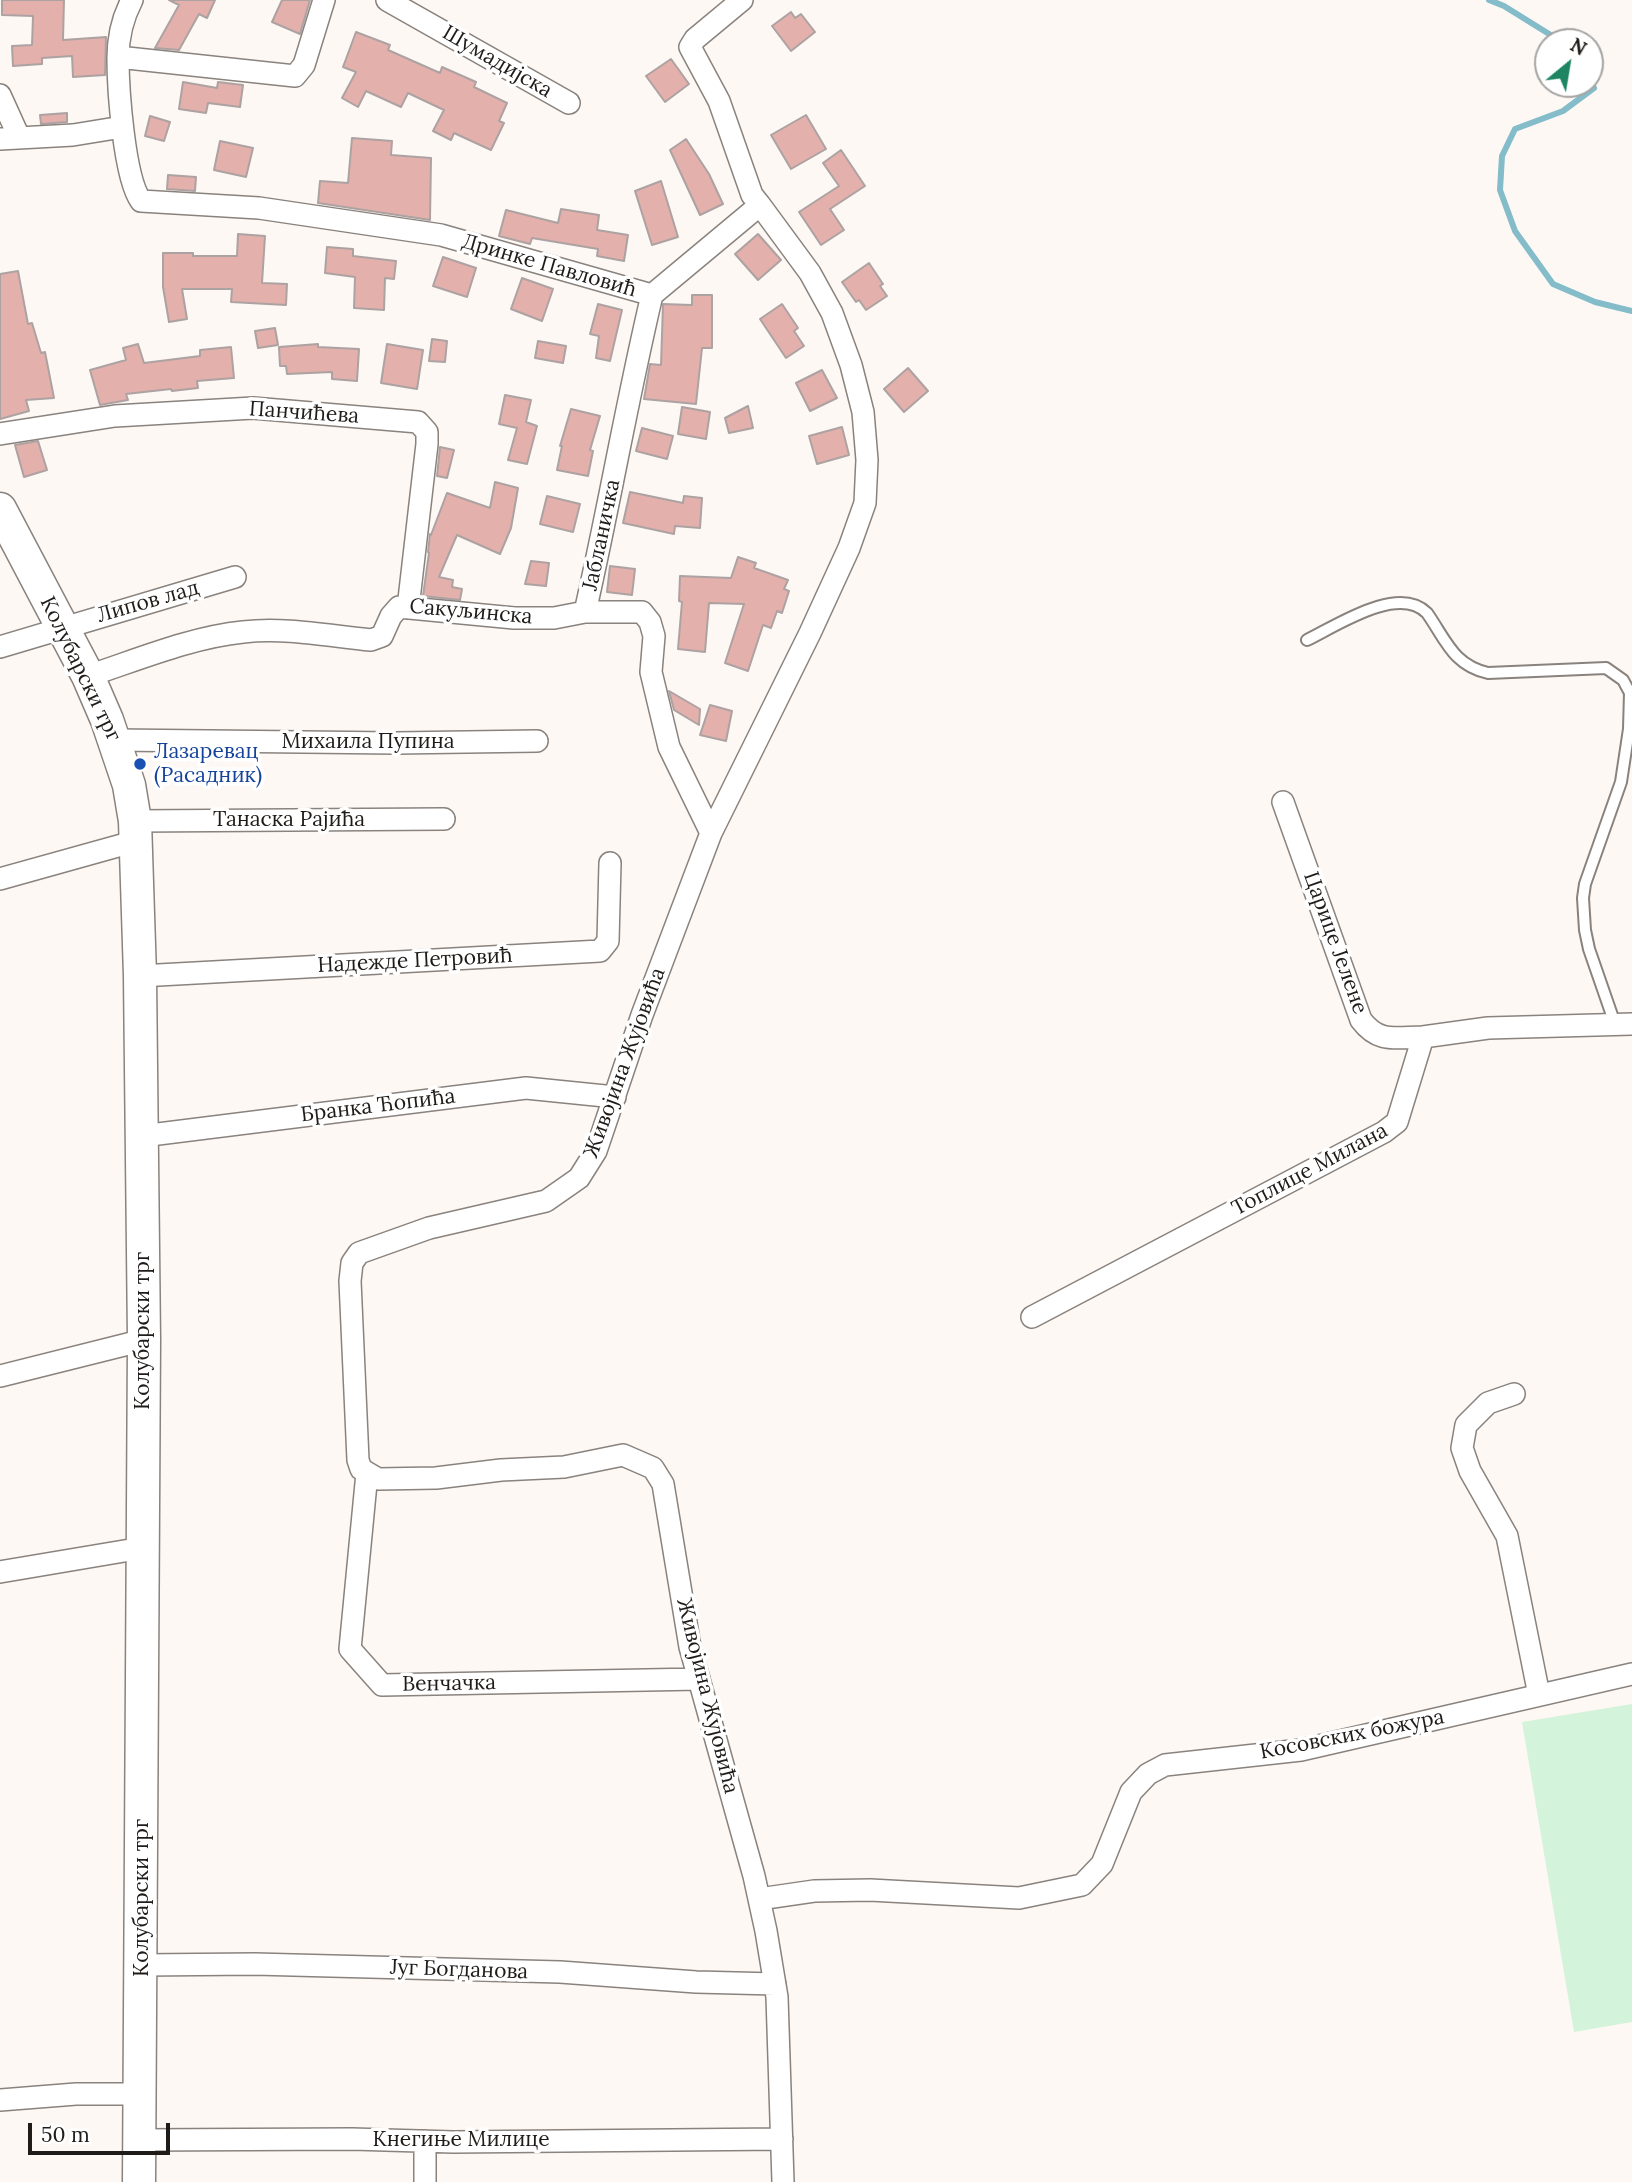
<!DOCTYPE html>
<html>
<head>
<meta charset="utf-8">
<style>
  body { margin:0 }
  #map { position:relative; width:1632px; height:2182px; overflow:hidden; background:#fef8f4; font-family:Lora,serif }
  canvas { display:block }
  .north { position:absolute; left:1534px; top:28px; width:70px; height:70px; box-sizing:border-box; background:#fff; border:2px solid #a5a4a3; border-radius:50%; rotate:30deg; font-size:19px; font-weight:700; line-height:28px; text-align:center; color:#1e1b19 }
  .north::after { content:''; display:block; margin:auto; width:24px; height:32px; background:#1d8561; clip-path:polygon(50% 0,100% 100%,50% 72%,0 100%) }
  .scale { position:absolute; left:28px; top:2123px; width:142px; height:32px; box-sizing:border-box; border:4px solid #1e1b19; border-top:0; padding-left:9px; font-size:21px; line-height:24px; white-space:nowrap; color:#1e1b19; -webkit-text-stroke:5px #fff; paint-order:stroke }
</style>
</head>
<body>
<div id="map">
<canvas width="1632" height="2182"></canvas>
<div class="north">N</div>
<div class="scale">50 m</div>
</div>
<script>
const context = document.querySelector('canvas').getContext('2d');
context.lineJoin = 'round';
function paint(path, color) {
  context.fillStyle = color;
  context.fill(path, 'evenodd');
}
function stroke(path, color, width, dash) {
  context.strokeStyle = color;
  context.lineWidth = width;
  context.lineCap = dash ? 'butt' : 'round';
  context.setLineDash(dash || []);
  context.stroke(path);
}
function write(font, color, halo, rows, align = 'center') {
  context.font = font + ' Lora,serif';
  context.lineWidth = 7;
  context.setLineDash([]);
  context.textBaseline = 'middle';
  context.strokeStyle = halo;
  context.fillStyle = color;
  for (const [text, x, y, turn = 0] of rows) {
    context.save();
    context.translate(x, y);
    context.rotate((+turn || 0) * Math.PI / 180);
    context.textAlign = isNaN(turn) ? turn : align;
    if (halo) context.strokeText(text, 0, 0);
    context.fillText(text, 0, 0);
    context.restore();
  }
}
paint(new Path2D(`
  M1632 1704V2022L1574 2032 1522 1722Z`), '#d3f3da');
stroke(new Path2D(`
  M1489 0 1504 6 1562 42
  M1590 82 1594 88 1563 111 1515 129 1502 156 1500 190 1515 231 1553 284 1595 302 1632 311`), '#84bcca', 6);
const building = new Path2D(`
  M2 0H64L63 40 106 37 105 75 73 77 72 56 42 58V64L13 66 12 46 32 45 33 16 2 15Z
  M169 0H215L207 18 199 14 179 50 155 48 179 5Z
  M282 0H310L300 34 272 22Z
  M791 12 795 18 801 14 815 32 791 51 772 26Z
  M356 32 390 45 388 50 440 73 442 67 476 82 474 87 507 103 499 121 504 123 491 150 454 133 451 140 433 131 444 110 408 93 401 107 366 91 358 107 342 98 356 72 343 67Z
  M671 59 689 84 665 102 646 76Z
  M183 82 217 88 218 82 243 85 240 107 208 103 206 113 179 109Z
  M67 113V122L41 124 40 115Z
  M806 115 826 149 791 169 771 135Z
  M150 116 170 122 164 141 145 136Z
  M352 138 392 141 391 155 431 158 430 220 318 203 320 181 348 183Z
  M686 139 709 174 723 204 700 215 670 150Z
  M220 141 253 148 246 177 214 170Z
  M841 150 865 186 830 209 844 230 821 245 799 212 839 186 823 163Z
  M168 175 196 177 195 191 167 189Z
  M661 181 678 237 652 245 635 191Z
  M561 209 599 215 597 230 628 235 624 261 597 256 598 249 532 238 530 244 499 236 506 210 558 223Z
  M238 234 265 236 262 283 287 284 286 305 231 302 232 289H182L187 319 169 322 163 287V253H193V256H237Z
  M758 234 781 260 758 280 735 254Z
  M327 247 353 249V256L396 261 394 279 385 278 384 310 354 308 355 277 325 273Z
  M443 257 476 268 467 297 433 286Z
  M869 263 883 284 880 286 887 296 866 310 859 300 856 302 842 282Z
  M18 271 28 324 32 323 41 353 45 352 54 398 26 400 29 411 0 419V274Z
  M522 278 553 289 542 321 511 309Z
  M692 295H712V348H702L696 404 644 399 650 364 661 365 663 304 692 305Z
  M598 304 622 310 610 361 596 358 599 336 590 334Z
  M782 304 798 328 794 331 804 346 786 358 760 319Z
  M275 328 278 345 258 348 255 331Z
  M432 339 447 341 445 362 429 361Z
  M538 341 566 346 563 363 535 358Z
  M138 344 144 363 200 356V350L231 347 234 378 197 381 198 388 172 391 171 389 126 394 128 400 100 405 90 370 126 360 123 348Z
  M318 344V347L359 349 357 381 332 379V372L287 374 286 366H280L279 347Z
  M387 344 423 350 417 389 381 383Z
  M908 368 928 391 904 412 884 389Z
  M822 370 837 398 810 411 796 383Z
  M505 395 531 400 526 422 537 426 527 464 508 460 517 428 499 424Z
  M748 406 753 428 729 433 725 418Z
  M682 407 710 412 706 439 678 434Z
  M571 409 600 416 590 450 593 451 588 476 557 470 562 446H560Z
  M842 427 849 455 817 464 809 436Z
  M642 428 673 436 667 459 636 451Z
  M38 441 47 470 24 477 15 445Z
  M440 447 454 450 447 478 437 476Z
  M495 482 518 488 511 528 500 554 457 535 439 577 453 580 452 587 462 589 460 600 423 596 429 553 428 552 430 534 431 535 447 493 490 508Z
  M630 492 683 503 684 496 702 498 700 528 675 526 674 534 623 523Z
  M547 496 580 504 573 532 540 524Z
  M738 557 756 563 754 568 788 580 784 589 789 591 782 613 777 611 771 628 763 625 748 671 725 663 744 604 709 603 705 652 678 649 682 602 679 601 680 576 731 578Z
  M531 561 549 563 546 586 525 584Z
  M610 566 635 569 632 595 607 592Z
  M669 691 700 709 699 725 674 710Z
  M710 705 732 711 726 741 700 735Z`);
paint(building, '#e4b0ac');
stroke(building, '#aca2a2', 2);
const lane = new Path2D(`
  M1307 640C1336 626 1398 584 1427 613 1446 640 1453 665 1488 673L1606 668 1623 680 1630 693 1629 729 1621 782 1585 884 1583 898 1585 930 1589 949 1615 1024`);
const street = new Path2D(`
  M132 0C123 17 118 38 118 58 118 88 124 178 141 201L259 208 441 235 652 295 760 205 752 195 719 101 690 47 695 39 742 0
  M387 0 569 103
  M118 57 295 76 304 65 324 0
  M0 95 19 137
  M0 139 73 135 122 127
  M760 205 810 273 832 313 851 365 863 412 867 460 865 503 849 548 810 633 711 833 642 1015 596 1151 579 1178 546 1201 429 1228 359 1253 352 1263 350 1281 358 1460 361 1469 378 1479 436 1478 501 1470 564 1467 623 1455 653 1468 663 1484 690 1647 754 1876 766 1931 777 1997 783 2182
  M652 295C627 400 609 507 585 612H642L650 622 654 636 651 672 669 747 711 833
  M0 434 115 416 253 408 418 422 427 432V444L408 608
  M0 647 235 577
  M88 676C137 660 192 637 243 632 285 627 329 636 371 640L382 636 391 616 399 607 514 618H554L585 612
  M115 740 396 743 537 741
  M1283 802 1361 1020C1379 1044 1396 1037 1423 1037
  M135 821 444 819
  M0 879 136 841
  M140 976 600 951 608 941 610 863
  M142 1136 526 1088 615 1097
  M1032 1317 1384 1132 1397 1122 1423 1037 1488 1028 1632 1024
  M0 1376 144 1340
  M1514 1394 1488 1403 1466 1425 1462 1448 1470 1471 1507 1536 1539 1695
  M367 1473 350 1649 382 1685 699 1679
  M0 1572 142 1548
  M759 1899 814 1891 870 1890 1019 1898 1082 1885 1102 1864 1131 1792 1148 1774 1165 1765 1301 1750 1632 1674
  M142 1965 255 1964 560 1972 696 1982 775 1984
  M0 2100 76 2094H141
  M140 2140 352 2139 453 2142 782 2139
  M425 2182V2141`);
const secondary = new Path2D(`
  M0 509 88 676 107 720 129 785 135 821 140 976 144 1340 139 2182`);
stroke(lane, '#89827d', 14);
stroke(street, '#89827d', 24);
stroke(secondary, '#89827d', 35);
stroke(lane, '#fff', 10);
stroke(street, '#fff', 21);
stroke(secondary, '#fff', 32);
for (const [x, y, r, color] of [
  [140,764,7,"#1a4fb4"]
]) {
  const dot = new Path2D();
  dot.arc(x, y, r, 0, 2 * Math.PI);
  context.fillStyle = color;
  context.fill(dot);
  stroke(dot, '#fff', 2.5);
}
write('21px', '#1e1b19', '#fff', [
  ["Шумадијска",497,62,30],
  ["Дринке Павловић",549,266,16],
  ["Панчићева",304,413,4],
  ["Јабланичка",602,535,-78],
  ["Липов лад",148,602,-16],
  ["Сакуљинска",471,612,5],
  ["Колубарски трг",80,669,64],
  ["Михаила Пупина",368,742],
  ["Танаска Рајића",289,820],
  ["Царице Јелене",1335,943,70],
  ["Надежде Петровић",415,961,-3],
  ["Живојина Жујовића",625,1063,-70],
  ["Бранка Ћопића",378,1106,-7],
  ["Топлице Милана",1310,1170,-28],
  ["Колубарски трг",143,1331,-90],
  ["Венчачка",449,1684,-1],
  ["Живојина Жујовића",707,1696,76],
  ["Косовских божура",1352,1735,-11],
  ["Колубарски трг",142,1898,-90],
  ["Југ Богданова",459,1970,2],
  ["Кнегиње Милице",461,2140]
]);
write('21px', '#164399', '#fff', [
  ["Лазаревац",154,752],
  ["(Расадник)",154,776]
], 'left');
</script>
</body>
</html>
